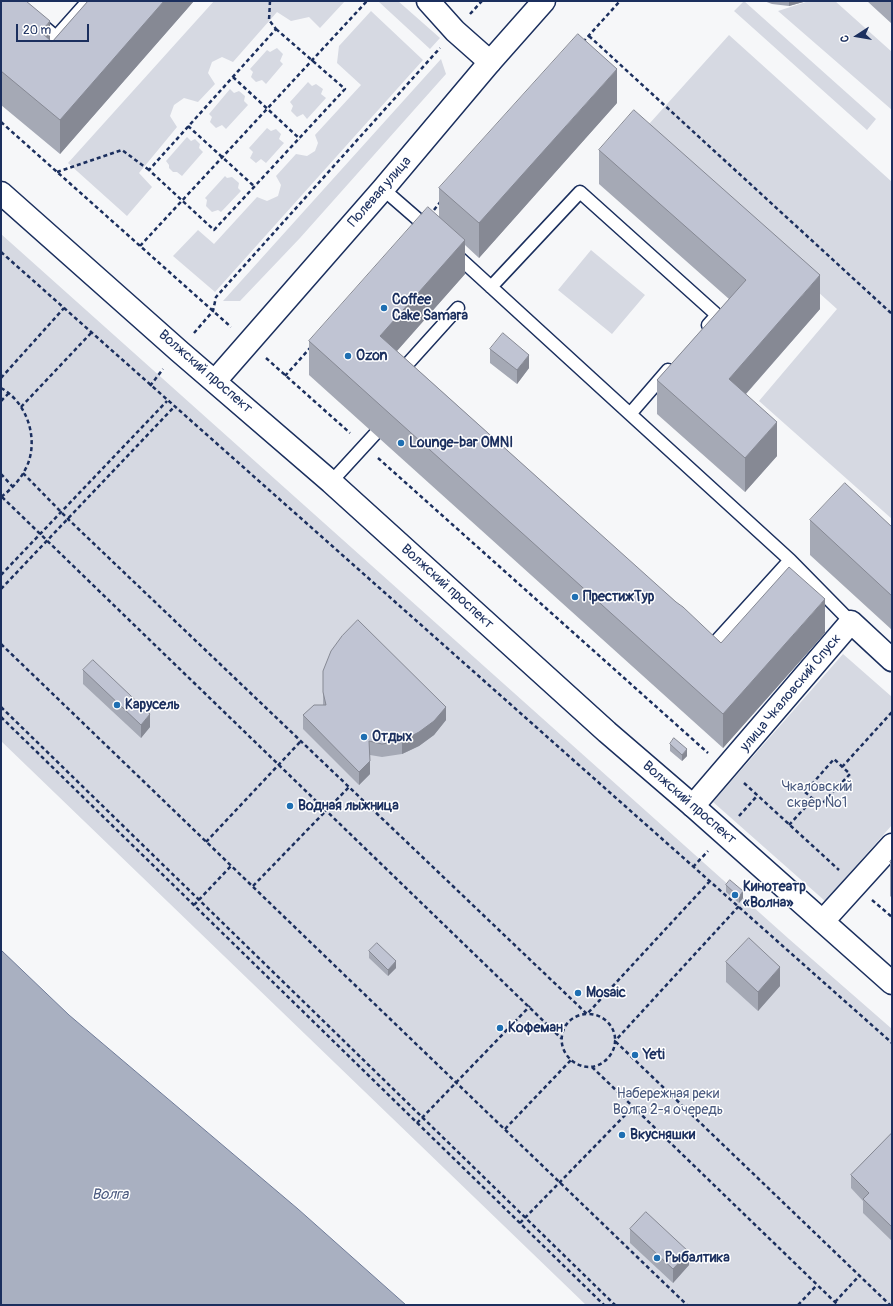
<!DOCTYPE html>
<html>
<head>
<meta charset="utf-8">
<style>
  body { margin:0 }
  #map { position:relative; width:893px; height:1306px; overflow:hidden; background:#f6f7f9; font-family:Pangolin,sans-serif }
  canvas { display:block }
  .frame { position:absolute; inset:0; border:2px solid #1b2f5e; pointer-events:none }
  .north { position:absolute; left:837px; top:16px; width:40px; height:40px; -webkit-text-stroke:3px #fff; paint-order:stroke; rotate:258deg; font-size:11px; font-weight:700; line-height:16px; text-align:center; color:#1b2f5e }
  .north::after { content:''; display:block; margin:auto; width:14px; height:18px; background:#1b2f5e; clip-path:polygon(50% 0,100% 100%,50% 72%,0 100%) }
  .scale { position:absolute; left:16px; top:24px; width:73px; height:18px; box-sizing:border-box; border:2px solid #1b2f5e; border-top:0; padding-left:5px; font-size:12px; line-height:14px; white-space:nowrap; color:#1b2f5e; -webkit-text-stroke:3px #fff; paint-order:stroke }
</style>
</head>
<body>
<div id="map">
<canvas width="893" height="1306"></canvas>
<div class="frame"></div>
<div class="north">С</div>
<div class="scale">20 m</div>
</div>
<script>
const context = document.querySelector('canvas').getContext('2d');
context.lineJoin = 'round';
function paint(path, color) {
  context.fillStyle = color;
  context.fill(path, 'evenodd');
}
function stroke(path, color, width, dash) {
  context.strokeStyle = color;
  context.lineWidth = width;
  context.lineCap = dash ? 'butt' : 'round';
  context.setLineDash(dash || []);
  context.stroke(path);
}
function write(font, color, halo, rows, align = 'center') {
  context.font = font + ' Pangolin,sans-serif';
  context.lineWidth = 3;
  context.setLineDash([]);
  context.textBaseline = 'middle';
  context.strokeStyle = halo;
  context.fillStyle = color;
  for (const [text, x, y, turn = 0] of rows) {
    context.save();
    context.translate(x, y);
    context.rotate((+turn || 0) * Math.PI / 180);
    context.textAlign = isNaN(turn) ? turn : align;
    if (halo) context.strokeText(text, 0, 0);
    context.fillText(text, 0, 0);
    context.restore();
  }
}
paint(new Path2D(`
  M214 1H345L320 28 309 17 291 21 277 12 233 62 222 57 212 62 208 73 215 84 198 102 184 98 174 105 170 116 177 127 139 173 152 187 127 216 68 163Z
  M380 1H398L440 38 430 49 379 2Z
  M744 1 876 119 867 130 734 11Z
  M809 1H835L892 52V110L778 11Z
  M371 11 423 60 215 292 173 256 198 230 214 244 257 197 267 201 278 196 281 185 276 176 296 154 307 156 315 151 318 143 315 135 361 85 337 63 339 46Z
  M729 35 892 182V519L759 401 837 309 641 133Z
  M277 48 283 54 280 61 283 64 266 84 262 80 256 82 251 77 253 72 250 69 267 50 270 52Z
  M441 59 446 74 300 238 240 301H223Z
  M308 82 312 86 316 84 323 89 321 94 326 98 307 119 303 114 297 117 291 111 293 106 290 102Z
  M230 89 234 93 239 91 245 96 244 101 248 105 226 129 222 125 216 128 210 122 212 117 209 114Z
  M267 128 271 131 276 129 281 134 279 139 284 143 266 163 261 159 256 163 250 158 253 152 249 148Z
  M187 137 191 141 195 139 200 144 199 148 203 152 182 176 177 172H173L169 168V165L166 161Z
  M225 176 227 178 232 177 239 183 238 188 241 191 221 212 218 210 212 212 206 206 207 200 205 198Z
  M1 234 789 939 892 1029V1305H586L1 741Z
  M591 250 645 295 612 334 558 290Z
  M843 654 892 697V825L825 901 713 802Z`), '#d6d9e2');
const water = new Path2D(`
  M1 950 69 1015 298 1209 406 1305H1Z`);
paint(water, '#a9b0c1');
stroke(water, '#707c99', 1);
const lane = new Path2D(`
  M14 1 56 37 88 1
  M383 189 429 229
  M454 253 630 414
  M491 287 580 192 717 315 708 325
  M668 370 630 414 790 560
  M408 373 403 369 458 308
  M331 482 375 434
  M706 645 710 648 790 560 851 622`);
const street = new Path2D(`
  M428 1 455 31 490 62
  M693 806 851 622 892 660
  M823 921 892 845`);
const secondary = new Path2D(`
  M215 381 383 189 490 62 544 1`);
const primary = new Path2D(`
  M1 193 179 351 331 482 607 732 693 806 892 983`);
stroke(lane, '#1b2f5e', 15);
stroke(street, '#1b2f5e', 25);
stroke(secondary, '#1b2f5e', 25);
stroke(primary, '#1b2f5e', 25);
stroke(new Path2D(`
  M270 1 269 20 276 29
  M470 14 482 1
  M276 29 345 89 214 230 149 170Z
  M589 36 892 314
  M583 42 620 1
  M233 77 300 139
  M1 122 231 327
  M188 126 255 187
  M57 172 122 150 149 170
  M434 210 441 201
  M140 246 367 1
  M1 252 892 1043
  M194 333 213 311 216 297 440 48
  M266 358 350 433
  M285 376 310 348
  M1 378 64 308
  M150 386 163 369
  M1 388C27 402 39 439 27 466 21 479 12 489 1 497
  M1 401 9 393
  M21 407 91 333
  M378 458 708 753
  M23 473 68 519 587 1014C602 1013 616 1026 615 1041L890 1305
  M1 474 13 487
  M2 497 561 1038
  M1 575 167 401
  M1 589 174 407
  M1 644 687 1305
  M1 707 615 1305
  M1 717 604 1305
  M842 767 892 712
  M744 783 839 870
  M739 816 757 796
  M789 825 813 799 805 792 834 759 850 774 820 806 813 799
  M206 842 301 741
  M693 867 708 851
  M710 881 587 1014C579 1014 571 1018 566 1025 549 1053 586 1082 608 1058 612 1053 615 1048 615 1041L739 906
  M253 886 349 787
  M872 900 892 917
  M194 905 231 866
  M592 1067 838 1305
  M417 1123 530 1006
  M505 1129 571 1060
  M520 1223 633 1107
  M835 1302 859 1276
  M798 1305 817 1285`), '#1b2f5e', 2.5, [4, 3]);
stroke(lane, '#fff', 12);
stroke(street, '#fff', 22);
stroke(secondary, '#fff', 22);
stroke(primary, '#fff', 22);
paint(new Path2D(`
  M1 1 52 42 88 1H194L60 154 1 105Z
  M764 1H807L789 6 772 4Z
  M867 1H892V24Z
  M617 103 479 258 465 245V274L397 351 721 643 825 633 723 748 309 375V341L439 217V188Z
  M599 150 820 309 746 394 777 456 745 492 657 414V380L729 299 599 184Z
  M490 349 529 368 517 384 490 363Z
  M810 520 892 527V630L810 555Z
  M83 670 150 727 141 738 83 684Z
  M323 671 446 720 434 735 419 746 402 754 382 757 370 755V774L359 785 303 729V715L323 705Z
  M670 744 687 756 682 761 670 751Z
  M892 859V898L890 896V862Z
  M726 885 743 898 739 903 726 892Z
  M369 951 396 968 388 976 369 958Z
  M726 962 780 986 758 1011 726 982Z
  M892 1133V1241L863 1213V1201L851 1188V1175Z
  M630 1229 689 1265 673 1283 630 1243Z`), '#a5a9b5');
paint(new Path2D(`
  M164 1H194L60 154V120Z
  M789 1H807L789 6Z
  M50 21V55L41 32Z
  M617 69V103L479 258V223Z
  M465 240V274L380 370V336Z
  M820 275V309L729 413V379Z
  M529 355V368L517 384V370Z
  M777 422V456L745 492V458Z
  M825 599V633L723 748V714Z
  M446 707V720L434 735 419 746 402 754V741Z
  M150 714V727L141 738V725Z
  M687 749V756L682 761V755Z
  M370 761V774L359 785V772Z
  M743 891V898L739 903V897Z
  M396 961V968L388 976V970Z
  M780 967V986L758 1011V992Z
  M689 1252V1265L673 1283V1269Z`), '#868994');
const building = new Path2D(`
  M1 1H26L50 21 41 32 52 42 88 1H164L60 120 1 71Z
  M578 34 617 69 479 223 439 188Z
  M634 110 820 275 729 379 777 422 745 458 657 380 746 280 599 150Z
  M428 207 465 240 380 336 676 602 683 607 721 643 789 567 825 599 723 714 309 341Z
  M503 333 529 355 517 370 490 349Z
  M845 483 892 527V596L810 520Z
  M358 620 446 707 434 721 419 732 402 741 382 744 369 741 370 761 359 772 303 715 314 705H326L323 692V671L331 651 342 636Z
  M93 660 150 714 141 725 83 670Z
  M674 738 687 749 682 755 670 744Z
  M892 859V864L890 862Z
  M730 880 743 891 739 897 726 885Z
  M749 938 780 967 758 992 726 962Z
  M377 943 396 961 388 970 369 951Z
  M892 1133V1227L863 1199 869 1193 851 1175Z
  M646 1212 689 1252 673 1269 630 1229Z`);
paint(building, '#c0c4d3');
stroke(building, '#868994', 1);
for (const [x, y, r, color] of [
  [384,308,4,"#1f6fb2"],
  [348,356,4,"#1f6fb2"],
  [401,443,4,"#1f6fb2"],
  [575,597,4,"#1f6fb2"],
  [117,705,4,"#1f6fb2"],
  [364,737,4,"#1f6fb2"],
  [290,806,4,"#1f6fb2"],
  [735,895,4,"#1f6fb2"],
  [578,993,4,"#1f6fb2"],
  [500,1028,4,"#1f6fb2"],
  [635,1055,4,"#1f6fb2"],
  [622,1135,4,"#1f6fb2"],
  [657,1258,4,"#1f6fb2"]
]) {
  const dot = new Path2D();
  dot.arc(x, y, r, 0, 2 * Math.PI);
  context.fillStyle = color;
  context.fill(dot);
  stroke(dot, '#fff', 1.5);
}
write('14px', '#1b2f5e', '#fff', [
  ["Полевая улица",380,192,-49],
  ["Волжский проспект",205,372,41],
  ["Волжский проспект",447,587,42],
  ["улица Чкаловский Спуск",791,693,-50],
  ["Волжский проспект",689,803,41]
]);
write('bold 14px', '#1b2f5e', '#fff', [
  ["Coffee",392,300],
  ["Cake Samara",392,316],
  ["Ozon",356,356],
  ["Lounge-bar OMNI",409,443],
  ["ПрестижТур",583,597],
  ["Карусель",125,705],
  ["Отдых",372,737],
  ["Водная лыжница",298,806],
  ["Кинотеатр",743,887],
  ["«Волна»",743,903],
  ["Mosaic",586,993],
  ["Кофеман",508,1028],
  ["Yeti",643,1055],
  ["Вкусняшки",630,1135],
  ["Рыбалтика",665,1258]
], 'left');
write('14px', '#4a5a7f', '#fff', [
  ["Чкаловский",817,787],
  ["сквер №1",817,803],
  ["Набережная реки",668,1094],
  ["Волга 2-я очередь",668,1110]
]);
write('italic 15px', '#4d5c81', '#fff', [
  ["Волга",110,1195]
]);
</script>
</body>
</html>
